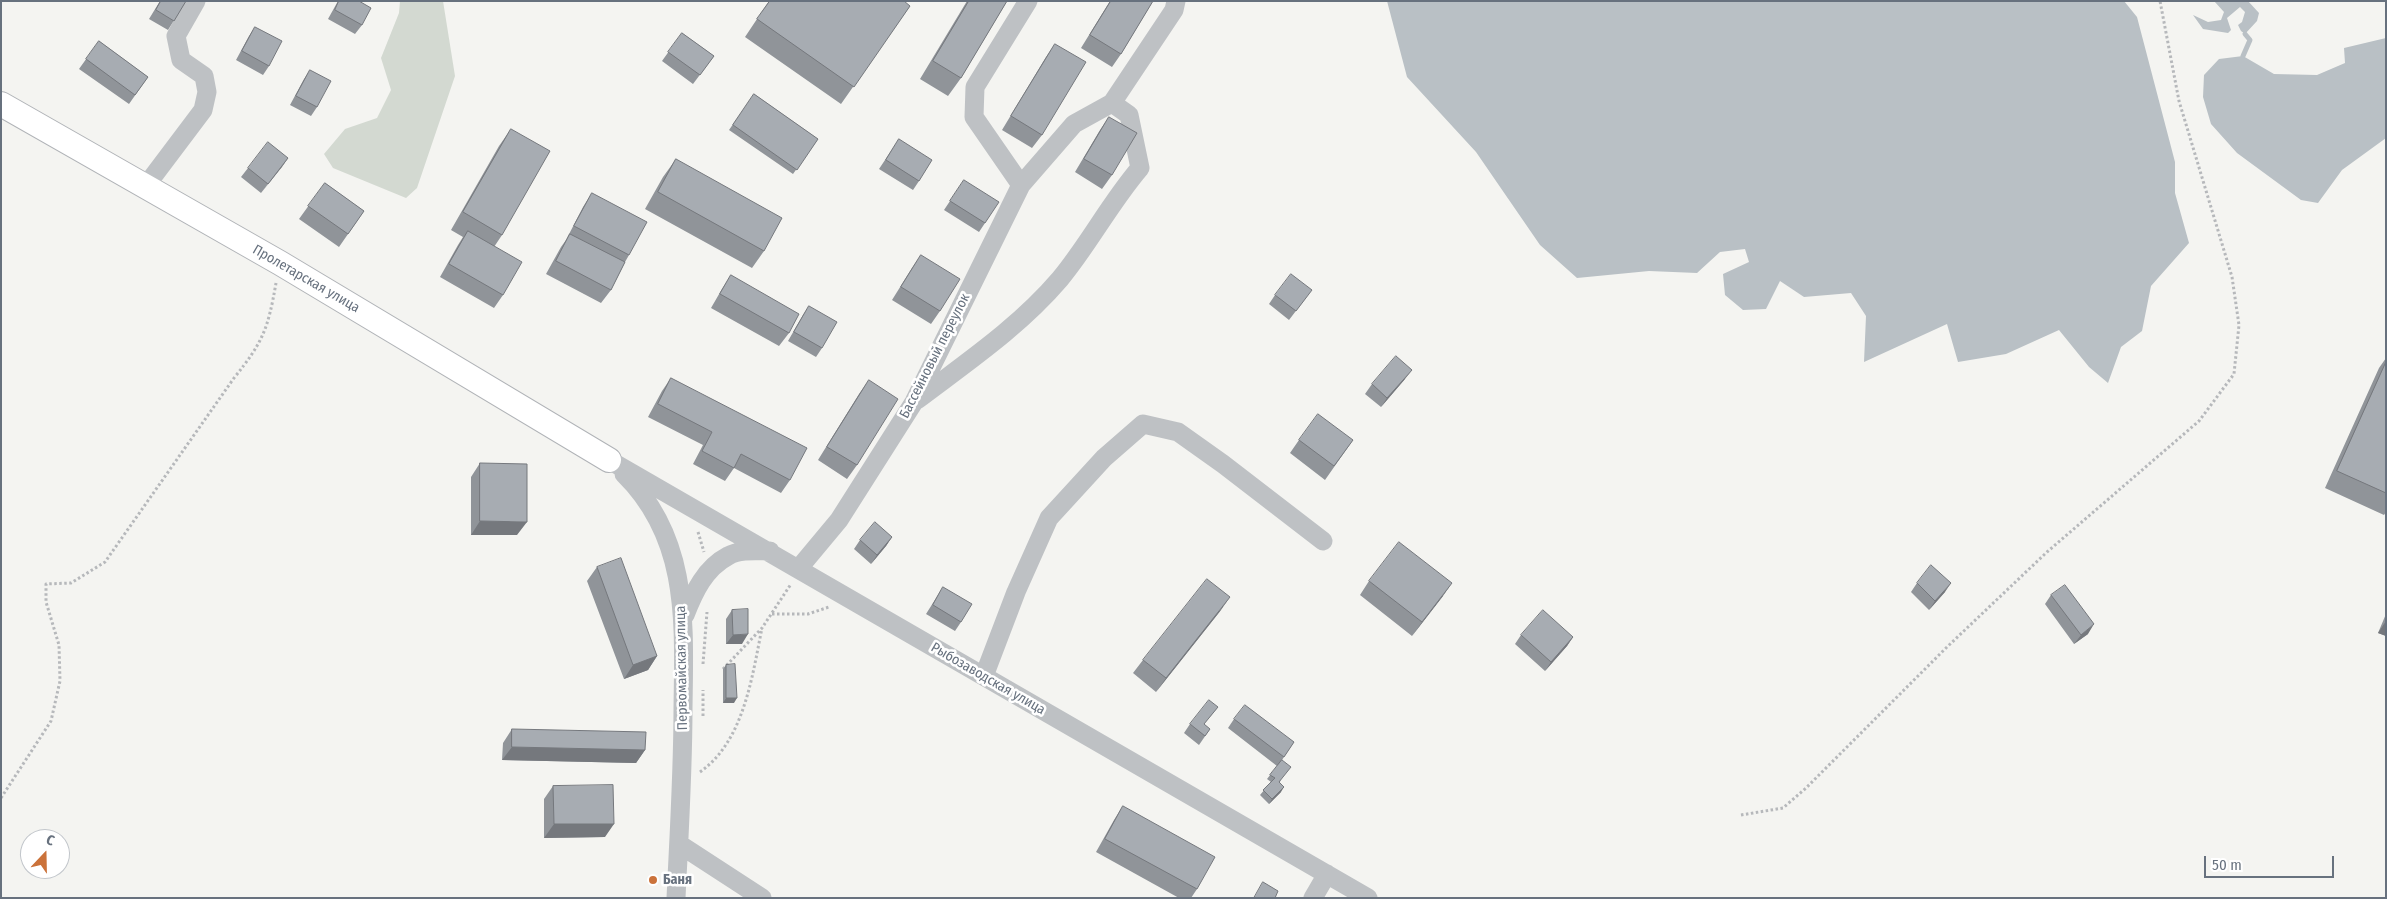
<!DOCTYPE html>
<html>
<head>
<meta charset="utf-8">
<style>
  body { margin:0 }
  #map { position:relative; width:2387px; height:899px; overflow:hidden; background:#f4f4f1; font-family:"Fira Sans Condensed",sans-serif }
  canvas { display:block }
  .frame { position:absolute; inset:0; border:2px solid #67717e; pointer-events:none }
  .north { position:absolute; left:20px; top:829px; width:50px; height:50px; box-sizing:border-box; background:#fff; border:1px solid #c2c6cb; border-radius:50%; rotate:21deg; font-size:14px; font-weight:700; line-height:20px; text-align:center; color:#67717e }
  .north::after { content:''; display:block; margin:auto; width:18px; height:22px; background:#cb723a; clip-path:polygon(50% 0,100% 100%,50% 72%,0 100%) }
  .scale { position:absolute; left:2204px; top:856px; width:130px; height:22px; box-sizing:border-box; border:2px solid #67717e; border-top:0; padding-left:6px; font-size:15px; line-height:18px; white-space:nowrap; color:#67717e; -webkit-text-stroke:4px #fff; paint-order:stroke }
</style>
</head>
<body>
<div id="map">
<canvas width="2387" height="899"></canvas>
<div class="frame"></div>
<div class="north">С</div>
<div class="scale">50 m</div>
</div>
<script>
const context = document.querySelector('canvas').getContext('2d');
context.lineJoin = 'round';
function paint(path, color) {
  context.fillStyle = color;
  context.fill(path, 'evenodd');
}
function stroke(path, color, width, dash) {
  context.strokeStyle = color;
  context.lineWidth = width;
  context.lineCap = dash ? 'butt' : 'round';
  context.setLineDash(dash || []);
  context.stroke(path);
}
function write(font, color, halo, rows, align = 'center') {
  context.font = font + ' "Fira Sans Condensed",sans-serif';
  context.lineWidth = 5;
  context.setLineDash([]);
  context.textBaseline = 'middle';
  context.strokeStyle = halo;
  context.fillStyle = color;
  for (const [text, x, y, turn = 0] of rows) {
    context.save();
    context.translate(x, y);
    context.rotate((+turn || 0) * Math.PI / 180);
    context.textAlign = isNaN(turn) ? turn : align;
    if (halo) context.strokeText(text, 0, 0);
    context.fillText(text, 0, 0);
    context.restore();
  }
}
paint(new Path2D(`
  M400 1H443L455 76 417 188 406 198 333 168 324 154 345 129 377 118 391 90 381 58 399 13Z`), '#d3d9d1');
paint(new Path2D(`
  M1387 1H2124L2137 17 2175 162V193L2189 243 2151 286 2142 331 2121 347 2108 383 2089 367 2059 330 2006 354 1958 362 1947 324 1864 362 1866 316 1851 293 1804 297 1780 281 1766 309 1743 310 1725 295 1723 274 1749 262 1745 249 1720 252 1697 273 1649 271 1577 278 1540 245 1476 152 1407 77Z
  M2214 1H2248L2259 13 2257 21 2245 34 2241 31 2238 25 2242 22 2245 12 2240 7 2227 18 2231 30 2228 33 2203 29 2193 15 2208 22 2221 20 2224 12Z
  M2386 38V138L2342 170 2318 203 2301 200 2237 153 2211 124 2203 97 2204 75 2219 59 2243 56 2274 74 2317 75 2345 63 2344 48Z`), '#b9c0c5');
stroke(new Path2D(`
  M2243 56 2250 40 2245 34`), '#b9c0c5', 5);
const major = new Path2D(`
  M1 104 280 263 609 460`);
stroke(major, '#b0b3b7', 26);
stroke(new Path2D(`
  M698 532 704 552
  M772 614H808L829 607
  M703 664 707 612
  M723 669 762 628 791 584
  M703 716V690
  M700 772C744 741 752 677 762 628
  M1 798 51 721 60 681 59 645 46 602V584L71 583 105 562 234 378C263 342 268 329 276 283
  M1741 815 1783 808 1806 788 1947 647 2047 552 2199 421 2234 374 2239 325 2232 277 2179 101 2160 1`), '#b6b8bb', 3, [2.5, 2.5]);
stroke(new Path2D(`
  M1021 185 974 117 975 87 1028 1
  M145 187 203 110 207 92 204 76 181 60 176 36 196 1
  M917 400C967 362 1019 327 1060 279 1089 244 1110 203 1140 168L1129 115 1112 103
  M609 460 1368 898
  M624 474C690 539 684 624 683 709 683 772 679 835 676 898
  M799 568 839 520 914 402 1021 185 1074 124 1112 103 1174 10 1176 1
  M685 615C694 592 705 568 728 556 740 549 757 551 770 551
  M984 676 1016 592 1049 518 1104 458 1143 424 1178 432 1223 464 1323 541
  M679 844 762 898
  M1313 898 1327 874`), '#bec1c4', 19);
stroke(major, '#fff', 24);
paint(new Path2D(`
  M160 1H186L168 30 149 19Z
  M338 1H359L362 25 355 34 328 19Z
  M769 1 910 6 841 104 745 37Z
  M967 1H1007L961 78 948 96 920 79Z
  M1110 1H1153L1121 54 1112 67 1081 48Z
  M255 27 269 66 263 75 236 60 249 36Z
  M682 33 714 56 693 84 662 61Z
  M99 41 148 77 129 104 79 69Z
  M1055 44 1042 135 1032 148 1002 130 1046 57Z
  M310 70 317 107 311 116 290 105 304 79Z
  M754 94 818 139 793 174 729 130Z
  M1109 117 1112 175 1102 189 1075 172 1100 130Z
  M511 129 502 235 494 247 503 295 494 308 440 277 458 245 463 237 451 230 499 146Z
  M899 139 919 181 913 190 879 169Z
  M288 158 261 193 241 177 248 168Z
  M676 159 764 251 752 268 645 209 663 177Z
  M964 180 985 223 979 232 944 210Z
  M325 183 364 211 339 247 299 219Z
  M592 193 629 255 625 262 611 290 601 303 546 274 561 247 566 240 583 207Z
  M921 255 940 311 931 324 892 300 912 268Z
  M731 275 789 333 779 346 711 308 722 289Z
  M1275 295 1305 299 1289 320 1269 304Z
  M809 306 822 348 816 357 788 341 803 315Z
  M2386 358V512L2384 515 2325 488 2379 368Z
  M671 378 790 480 781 493 734 468 725 481 693 464 703 445 648 417 662 391Z
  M1405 379 1381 407 1365 394 1372 384Z
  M869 380 857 465 847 479 818 460 859 394Z
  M1299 440H1353L1325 480 1290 453Z
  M480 463 517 535H471V477Z
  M892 537 886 546 871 564 854 549 860 540Z
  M597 567 657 656 648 670 624 679 587 581Z
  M1369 581 1443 596 1412 636 1360 595Z
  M1917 583 1945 592 1929 610 1911 592Z
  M943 587 961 622 955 631 926 614Z
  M2051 595 2088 634 2074 644 2045 604Z
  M732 610 742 644H726V619Z
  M1221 610 1156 692 1133 673 1143 660Z
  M2386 614V636L2378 633Z
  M1521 635 1573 637 1567 646 1545 671 1515 644Z
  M726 665 734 703H723V669Z
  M1218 707 1204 724 1210 729 1199 745 1184 733 1190 724Z
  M1234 719 1294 742 1282 760 1280 783 1281 792 1269 804 1260 795 1271 782 1267 779 1281 761 1277 766 1228 728Z
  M512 729 645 750 636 763 502 760 503 743Z
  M553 786 605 837 544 838V799Z
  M1123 806 1197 889 1191 898H1179L1096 852 1114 820Z`), '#909499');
paint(new Path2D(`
  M288 158 282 167 261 193 268 184Z
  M1412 370 1405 379 1381 407 1387 398Z
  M480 521 527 522 517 535H471Z
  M892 537 886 546 871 564 877 555Z
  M1452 583 1443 596 1412 636 1422 622Z
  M1951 583 1945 592 1929 610 1935 601Z
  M1230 597 1221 610 1156 692 1166 678Z
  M2386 621V636L2378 633Z
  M2094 624 2088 634 2074 644 2081 635Z
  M748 634 742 644H726L733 635Z
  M1573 637 1567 646 1545 671 1551 662Z
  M657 656 648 670 624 679 633 665Z
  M726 698H737L734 703H723Z
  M512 747 645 750 636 763 502 760Z
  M1284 787 1281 792 1269 804 1272 799Z
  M554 824H614L605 837 544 838Z`), '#75787d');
const building = new Path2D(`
  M161 1H186L174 21 156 10Z
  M339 1H359L371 8 362 25 335 10Z
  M770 1H904L910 6 854 87 757 19Z
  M969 1H1007L961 78 933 61Z
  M1111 1H1153L1121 54 1090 35Z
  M255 27 282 41 269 66 242 51Z
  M682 33 714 56 700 75 668 52Z
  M99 41 148 77 135 95 86 59Z
  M1055 44 1086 62 1042 135 1011 116Z
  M310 70 331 81 317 107 296 96Z
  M754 94 818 139 797 170 733 125Z
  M1109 117 1137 133 1112 175 1084 159Z
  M511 129 550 151 502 235 463 212Z
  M899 139 932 160 919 181 886 160Z
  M268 142 288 158 268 184 248 168Z
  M676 159 782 218 764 251 658 192Z
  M964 180 999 202 985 223 950 201Z
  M325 183 364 211 348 234 308 206Z
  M592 193 647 222 629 255 574 226Z
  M468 231 522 262 503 295 449 264Z
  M570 234 625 262 611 290 556 261Z
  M921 255 960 279 940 311 901 287Z
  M1291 274 1312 290 1296 311 1275 295Z
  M731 275 799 314 789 333 720 294Z
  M809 306 837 322 822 348 794 332Z
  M1396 356 1412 370 1387 398 1372 384Z
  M2386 362V493L2337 471Z
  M671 378 807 448 790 480 741 454 734 468 702 451 712 432 658 404Z
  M869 380 898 399 857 465 827 447Z
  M1318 414 1353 440 1334 466 1299 440Z
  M480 463 527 464V522L480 521Z
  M875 522 892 537 877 555 860 540Z
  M1399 542 1452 583 1422 622 1369 581Z
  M621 558 657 656 633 665 597 567Z
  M1931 565 1951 583 1935 601 1917 583Z
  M1207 579 1230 597 1166 678 1143 660Z
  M2065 585 2094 624 2081 635 2051 595Z
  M943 587 972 604 961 622 933 605Z
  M748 609V634L733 635 732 610Z
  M1543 610 1573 637 1551 662 1521 635Z
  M735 664 737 698H726V665Z
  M1209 700 1218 707 1204 724 1210 729 1205 736 1190 724Z
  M1245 705 1294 742 1284 757 1234 719Z
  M512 729 646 732 645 750 512 747Z
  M1282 760 1291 767 1279 782 1284 787 1272 799 1263 790 1275 778 1270 775Z
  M613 785 614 824H554L553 786Z
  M1123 806 1215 857 1197 889 1105 839Z
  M1263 882 1278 891 1275 898H1254Z`);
paint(building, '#a7acb2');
stroke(building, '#75787d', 1);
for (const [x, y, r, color] of [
  [653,880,5,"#cb723a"]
]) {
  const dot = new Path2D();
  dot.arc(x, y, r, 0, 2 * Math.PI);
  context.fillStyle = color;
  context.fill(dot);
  stroke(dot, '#fff', 2);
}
write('14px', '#67717e', '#fff', [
  ["Пролетарская улица",306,279,30],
  ["Бассейновый переулок",935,356,-63],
  ["Первомайская улица",682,668,-91],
  ["Рыбозаводская улица",988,679,30]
]);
write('bold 14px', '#67717e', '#fff', [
  ["Баня",663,880]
], 'left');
</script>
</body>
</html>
